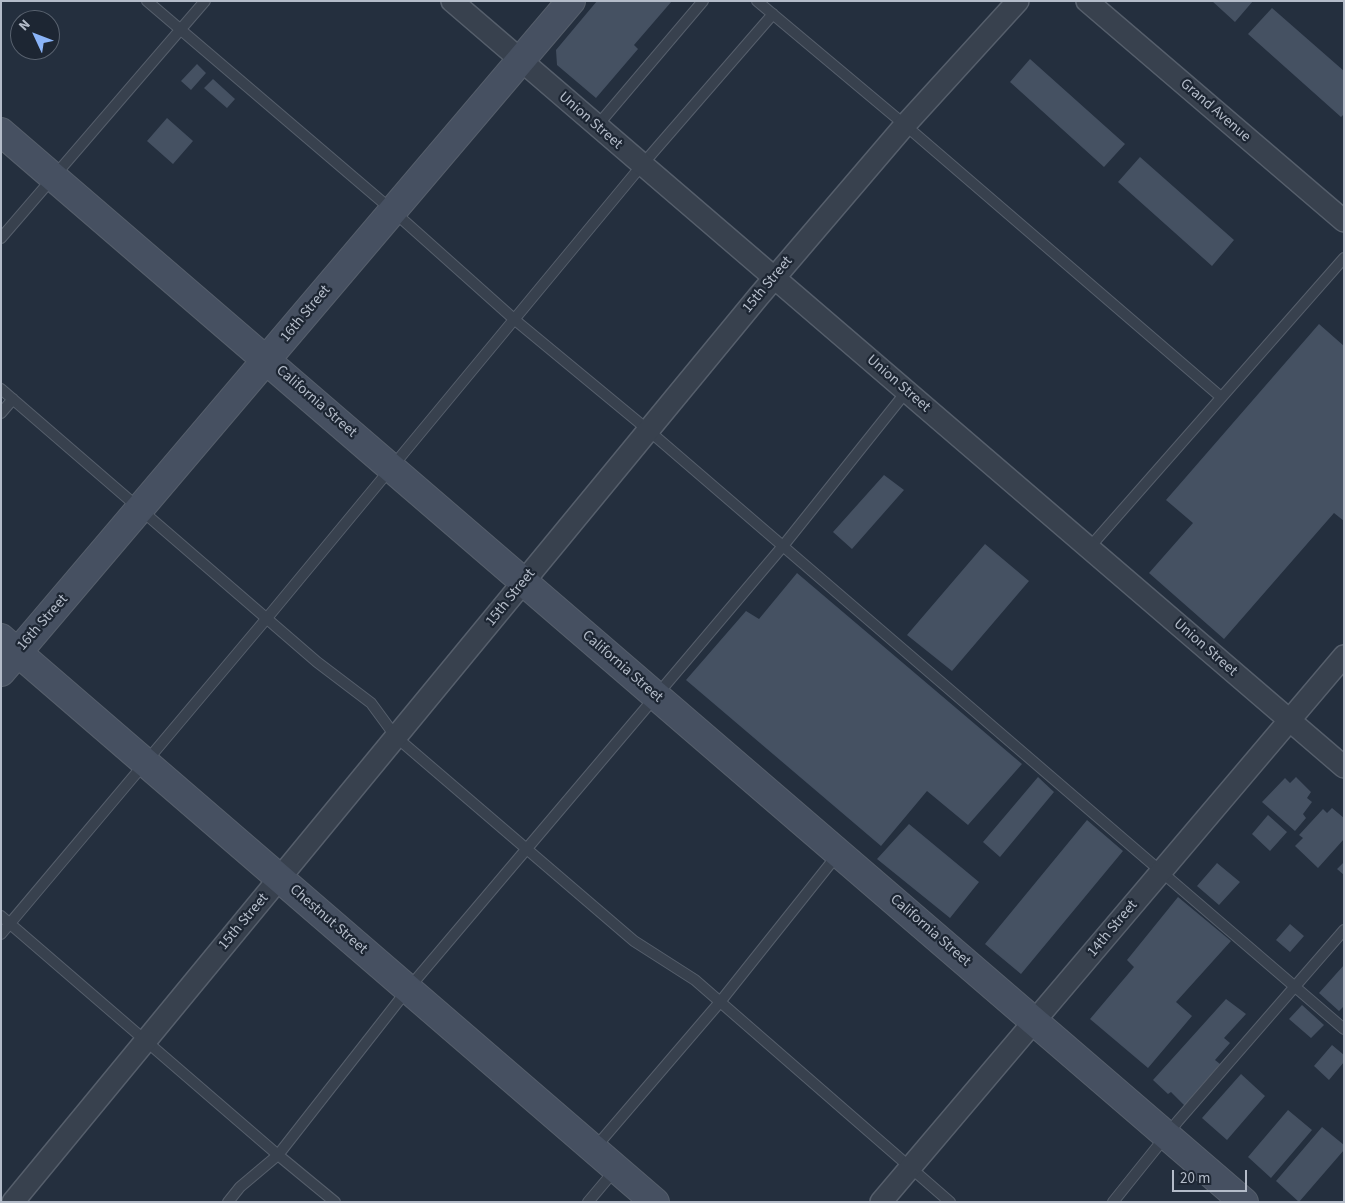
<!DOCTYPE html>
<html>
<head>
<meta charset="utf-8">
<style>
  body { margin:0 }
  #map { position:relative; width:1345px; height:1203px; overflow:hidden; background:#242f3e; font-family:"Source Sans 3",sans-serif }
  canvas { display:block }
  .frame { position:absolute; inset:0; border:2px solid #b4bcc9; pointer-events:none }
  .north { position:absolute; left:10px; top:10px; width:50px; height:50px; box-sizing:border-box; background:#1d2633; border:1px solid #59626f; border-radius:50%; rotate:313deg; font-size:14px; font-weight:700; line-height:20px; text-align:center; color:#b4bcc9 }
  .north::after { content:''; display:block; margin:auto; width:18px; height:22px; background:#8ab4f8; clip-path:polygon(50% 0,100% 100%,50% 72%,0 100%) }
  .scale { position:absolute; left:1172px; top:1170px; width:75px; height:22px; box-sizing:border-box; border:2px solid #b4bcc9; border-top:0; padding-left:6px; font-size:15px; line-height:18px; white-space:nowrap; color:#b4bcc9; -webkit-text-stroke:4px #1d2633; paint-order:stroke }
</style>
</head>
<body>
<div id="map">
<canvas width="1345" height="1203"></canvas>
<div class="frame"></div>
<div class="north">N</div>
<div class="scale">20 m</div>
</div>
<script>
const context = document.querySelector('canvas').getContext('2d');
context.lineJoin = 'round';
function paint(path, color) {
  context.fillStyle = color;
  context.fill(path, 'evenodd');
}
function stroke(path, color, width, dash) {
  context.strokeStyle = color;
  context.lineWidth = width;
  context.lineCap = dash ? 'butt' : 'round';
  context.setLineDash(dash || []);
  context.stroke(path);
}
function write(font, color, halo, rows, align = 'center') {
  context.font = font + ' "Source Sans 3",sans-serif';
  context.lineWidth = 4.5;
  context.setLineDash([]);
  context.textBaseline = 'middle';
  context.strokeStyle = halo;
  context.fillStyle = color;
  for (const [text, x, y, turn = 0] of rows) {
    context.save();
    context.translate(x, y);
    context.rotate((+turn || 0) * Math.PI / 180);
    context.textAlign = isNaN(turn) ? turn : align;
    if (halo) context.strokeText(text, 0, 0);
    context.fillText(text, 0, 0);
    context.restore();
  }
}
paint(new Path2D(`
  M597 1H672L634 45 638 49 596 98 557 65 556 50Z
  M1212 1H1253L1235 22Z
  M1272 8 1344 71V114L1341 117 1248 34Z
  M1030 59 1125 144 1104 167 1010 82Z
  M197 64 206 73 191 90 181 81Z
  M213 79 235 99 227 108 204 88Z
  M167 118 193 141 173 164 147 141Z
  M1140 157 1234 240 1212 266 1118 182Z
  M1319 324 1344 346V521L1334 513 1224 639 1149 573 1193 523 1166 500Z
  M884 475 904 490 852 549 833 532Z
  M985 544 1029 581 952 671 907 635Z
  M797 573 1022 764 968 825 927 791 881 846 686 680 746 611 759 619Z
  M1038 777 1054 792 1000 857 983 842Z
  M1296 777 1311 792 1307 798 1312 802 1303 814 1306 818 1295 831 1262 802 1285 778 1290 783Z
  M1332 808 1344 818V839L1318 868 1295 846 1303 838 1299 835 1323 809 1327 813Z
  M1268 815 1287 832 1270 851 1252 834Z
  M1087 820 1123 851 1021 974 985 944Z
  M909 824 979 882 950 918 877 859Z
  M1344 862V875L1337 869Z
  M1217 863 1240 882 1219 905 1197 886Z
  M1178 897 1231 941 1176 1002 1192 1016 1148 1068 1090 1019 1134 967 1127 960Z
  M1290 924 1304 936 1290 952 1276 940Z
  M1344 965V1006L1339 1011 1319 993Z
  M1226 999 1246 1014 1224 1038 1230 1043 1215 1060 1220 1064 1185 1106 1171 1092 1168 1094 1153 1080Z
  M1302 1005 1324 1025 1311 1038 1289 1019Z
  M1332 1045 1344 1055V1062L1329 1080 1314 1066Z
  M1241 1074 1265 1096 1227 1140 1202 1118Z
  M1288 1110 1312 1130 1271 1178 1248 1157Z
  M1322 1127 1344 1145V1150L1299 1202 1276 1181Z`), '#455162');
const lane = new Path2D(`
  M147 1 393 211 515 320 648 430 1344 1029
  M757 1 905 125 1221 397
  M597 126 703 1
  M1 238 205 1
  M1 389 317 662 371 703 396 737 634 941 695 980 950 1202
  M1 413 13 399
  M1089 548 1344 258
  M1 916 278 1155 335 1202
  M1 934 267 618 642 165 773 14
  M594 1149 720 1002 838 854
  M228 1202 240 1187 278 1155 408 989 783 546 906 392
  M588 1202 615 1170
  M1113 1202 1178 1121 1344 930`);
const street = new Path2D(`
  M452 1 1344 767
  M1087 1 1344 221
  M13 1202 758 297 905 125 1018 1
  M881 1202 1344 656`);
const secondary = new Path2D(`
  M1 132 1244 1202
  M1 638 655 1202
  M1 672 571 1`);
stroke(lane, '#565f6c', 12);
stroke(street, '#565f6c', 24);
stroke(secondary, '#565f6c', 30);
stroke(lane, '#38414e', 10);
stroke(street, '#38414e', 21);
stroke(secondary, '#465061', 28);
write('15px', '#b4bcc9', '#1d2633', [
  ["Grand Avenue",1215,111,41],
  ["Union Street",590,121,41],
  ["15th Street",768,285,-50],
  ["16th Street",306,314,-50],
  ["Union Street",898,384,41],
  ["California Street",316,402,41],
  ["15th Street",511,598,-51],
  ["16th Street",43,623,-49],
  ["Union Street",1205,648,41],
  ["California Street",622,667,41],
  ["Chestnut Street",328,920,41],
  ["15th Street",244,922,-50],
  ["14th Street",1113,929,-50],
  ["California Street",930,931,41]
]);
</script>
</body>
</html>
